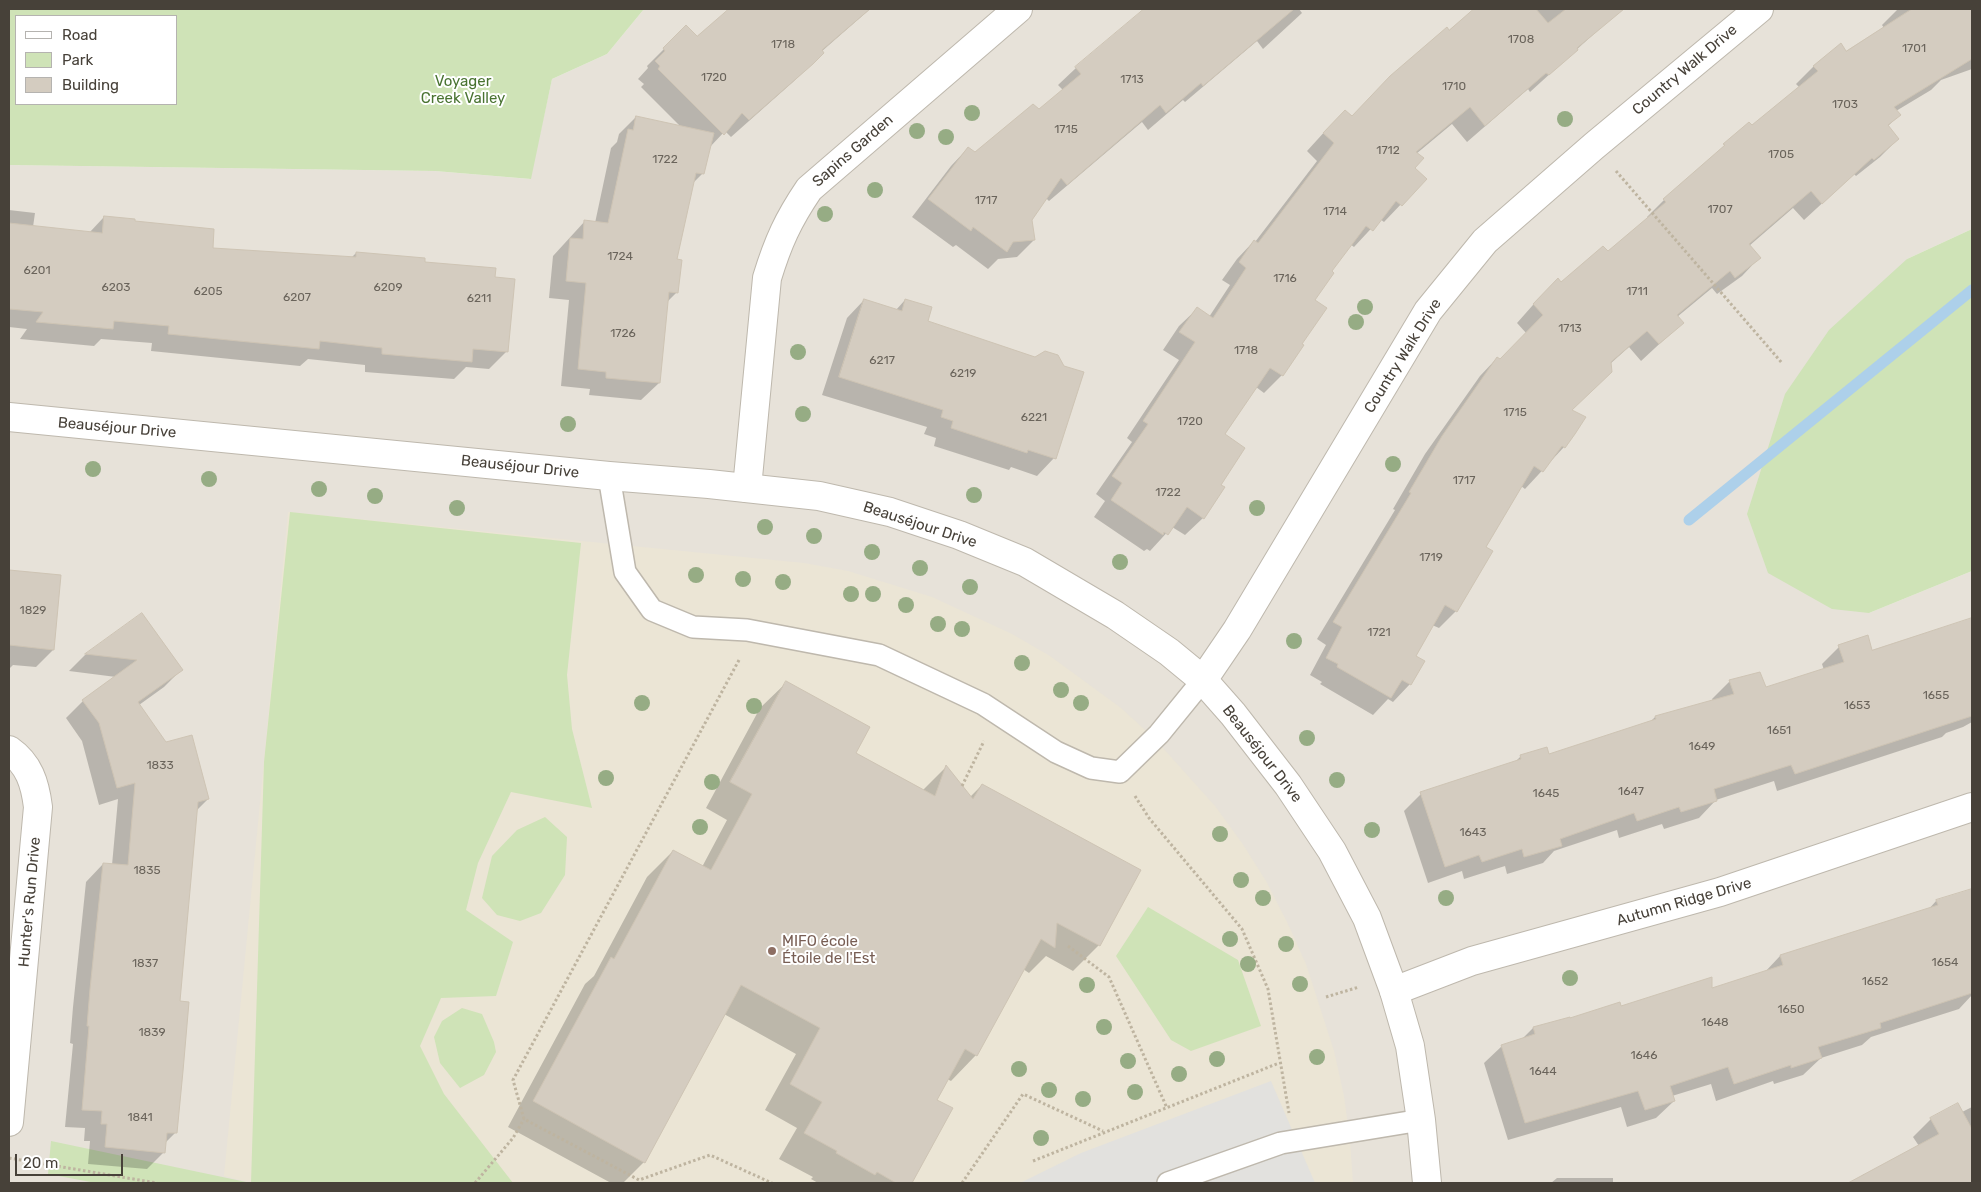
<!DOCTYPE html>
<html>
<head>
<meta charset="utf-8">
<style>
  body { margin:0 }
  #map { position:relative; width:1981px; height:1192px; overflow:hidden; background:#f3f1ea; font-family:Rubik,sans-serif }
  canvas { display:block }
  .frame { position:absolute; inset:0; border:10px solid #474139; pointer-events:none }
  .legend { position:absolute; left:15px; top:15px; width:162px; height:90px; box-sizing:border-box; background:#fff; border:1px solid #b5b3b0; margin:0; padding:6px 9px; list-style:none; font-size:15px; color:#474139 }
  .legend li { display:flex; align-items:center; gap:10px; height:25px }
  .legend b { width:25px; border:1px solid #b5b3b0 }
  .scale { position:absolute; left:15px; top:1154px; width:108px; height:22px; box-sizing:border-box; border:2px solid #474139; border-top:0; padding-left:6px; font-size:15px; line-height:18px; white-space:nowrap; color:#474139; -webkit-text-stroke:4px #fff; paint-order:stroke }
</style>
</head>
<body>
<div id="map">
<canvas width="1981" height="1192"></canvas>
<div class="frame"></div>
<ul class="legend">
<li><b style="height:6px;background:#fff"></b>Road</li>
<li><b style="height:14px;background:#cfe3b7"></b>Park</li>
<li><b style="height:14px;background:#d4ccc0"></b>Building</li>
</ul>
<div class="scale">20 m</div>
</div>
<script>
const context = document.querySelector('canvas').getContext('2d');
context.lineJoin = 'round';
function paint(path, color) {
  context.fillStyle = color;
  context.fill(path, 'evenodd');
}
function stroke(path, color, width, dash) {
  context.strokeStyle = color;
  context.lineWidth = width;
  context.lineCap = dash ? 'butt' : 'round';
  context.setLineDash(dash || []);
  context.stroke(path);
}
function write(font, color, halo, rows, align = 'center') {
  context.font = font + ' Rubik,sans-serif';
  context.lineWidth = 4;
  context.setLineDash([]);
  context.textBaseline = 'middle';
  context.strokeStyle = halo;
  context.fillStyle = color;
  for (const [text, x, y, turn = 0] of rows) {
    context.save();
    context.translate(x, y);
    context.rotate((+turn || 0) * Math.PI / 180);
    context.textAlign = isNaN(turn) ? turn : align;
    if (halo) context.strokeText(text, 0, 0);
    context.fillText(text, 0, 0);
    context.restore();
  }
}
paint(new Path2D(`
  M644 9H1972V229L1907 259 1869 613 1972 571V1183H9V165L435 171 530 179 552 79 607 54Z`), '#e7e2d9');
paint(new Path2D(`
  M288 512 804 563 848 571 932 597 1012 634 1050 656 1121 708 1154 738 1215 806 1242 843 1266 881 1287 922 1306 964 1334 1051 1344 1096 1350 1141 1353 1183H252L224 1176Z`), '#ebe5d5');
paint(new Path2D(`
  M9 9H644L607 54 552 79 531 179 435 171 9 165ZM176 16V104H16V16Z
  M1972 229V571L1869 613 1832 609 1768 573 1747 514 1785 394 1829 330 1907 259Z
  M290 512 581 543 567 675 572 729 592 808 511 792 478 863 466 910 513 942 496 996 441 998 420 1046 444 1094 513 1183H96L48 1174 51 1141 251 1183 264 762Z
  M545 817 567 837 565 875 541 913 520 921 497 915 482 898 492 856 517 830Z
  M1148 907 1238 960 1261 1026 1191 1051 1171 1040 1116 956Z
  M462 1008 482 1014 494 1042 496 1052 484 1075 460 1088 440 1063 434 1037 442 1021Z`), '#cfe3b7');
paint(new Path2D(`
  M1271 1081 1315 1183H1020L1081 1153Z`), '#e2e1de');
paint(new Path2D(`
  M731 9H870L821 52 822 53 794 81 731 137 725 131 709 148 703 173 692 184 676 260 677 292 667 302 659 383 641 400 589 395 590 389 561 386 569 300 549 298 553 256 585 221 595 223 611 148 617 142 619 134 636 117 681 127 641 87 644 84 638 79 648 68 647 66 686 27 697 38Z
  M1145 9H1299L1302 13 1263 49 1257 41 1185 102 1183 100 1148 130 1142 122 1049 201 1046 198 1030 220 1034 240 1017 257 998 259 988 269 956 245 953 247 912 217 951 166 968 148 975 153 1039 111 1063 90 1058 85 1076 68Z
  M1476 9H1597L1608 21 1530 92 1528 89 1467 142 1452 124 1416 154 1413 168 1425 179 1384 222 1380 219 1354 247 1350 244 1330 271 1314 300 1300 345 1302 346 1282 375 1264 393 1256 387 1224 435 1220 485 1223 487 1203 518 1185 535 1172 527 1150 551 1147 549 1144 551 1094 517 1105 501 1096 494 1132 442 1127 438 1179 360 1163 350 1179 326 1197 309 1209 317 1230 285 1222 280 1237 259 1254 241 1255 242 1317 161 1307 151 1327 129 1351 118Z
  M1898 9H1972V69L1941 80 1931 90 1896 111 1899 115 1887 127 1898 139 1880 157 1856 176 1854 174 1804 220 1793 208 1749 246 1759 258 1742 276 1717 294 1712 288 1677 317 1682 323 1641 361 1629 347 1610 364 1570 411 1564 447 1525 489 1521 486 1485 548 1456 611 1439 628 1432 625 1414 657 1410 684 1393 702 1388 699 1373 715 1320 684 1322 682 1310 675 1326 645 1317 639 1395 510 1393 509 1425 454 1480 376 1497 358 1500 360 1527 334 1517 323 1540 297 1607 253 1648 219 1647 217 1664 200 1800 88 1796 84 1814 66 1846 52 1884 28 1882 25Z
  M9 210 35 213 33 227 89 233 104 217 133 223 212 249 351 258 356 253 424 263 493 278 507 351 489 369 466 367 454 379 365 372V365L308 359 300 366 151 351 152 343 101 339 94 346 20 339 27 329 9 327Z
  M864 300 896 310 905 300 1054 458 1037 476 1011 467 1009 470 934 446 936 438 924 434 927 427 822 395 847 318Z
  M9 571 59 576 53 650 36 667 13 665 9 669Z
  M142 615 181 670 164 687 139 705 165 743 208 799 196 811 179 1002 175 1133 165 1143 164 1152 147 1169 88 1164 90 1141H84L85 1128 65 1127 73 1044 70 1043 73 1007 86 882 103 864 112 865 118 799 99 805 82 741 66 718 83 701 116 677 69 671 85 655Z
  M1972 619V722L1963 727 1946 733 1942 737 1777 791 1774 781 1716 800 1699 818 1664 829 1662 824 1619 838 1617 830 1554 851 1543 863 1507 874 1505 866 1464 879 1462 871 1428 883 1404 811 1421 794 1515 762 1521 756 1548 755 1650 722 1655 717 1713 701 1712 699 1730 681 1765 689 1824 670 1822 664 1839 647 1872 651Z
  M786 683 855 753 923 790 946 767 970 797 982 785 1099 945 1073 971 1046 956 1029 973 1023 969 976 1055 951 1081 947 1079 936 1100 951 1109 910 1183H818L811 1179 813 1177 779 1159 797 1128 765 1110 796 1054 724 1014 644 1162 623 1183H611L508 1127 585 984 594 976 647 877 673 851 702 867 727 820 706 808 760 708Z
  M1972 890V995L1959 1009 1871 1037 1862 1045 1821 1058 1803 1075 1774 1084 1773 1081 1716 1101 1711 1084 1672 1096 1674 1101 1656 1118 1627 1127 1621 1107 1508 1140 1484 1063 1502 1046 1522 1039 1533 1028 1621 1008 1711 990 1764 973 1780 956 1928 910 1936 901Z
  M1958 1105 1962 1112 1972 1107V1183H1852L1864 1174 1867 1178 1919 1146 1913 1137 1931 1119Z
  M1557 1178H1613V1183H1551Z`), '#0003');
stroke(new Path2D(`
  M1689 520 1972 290`), '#add0ea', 11);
const building = new Path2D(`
  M729 9H870L822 50 824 53 813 64 749 120 742 113 724 135 658 69 660 66 655 61 665 51 663 48 686 25 697 36Z
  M1144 9H1294L1203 86 1201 83 1166 113 1160 105 1067 185 1061 178 1032 220 1035 240 1013 242 1007 252 973 227 971 231 928 199 968 147 975 152 1033 104 1039 109 1081 74 1075 67Z
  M1474 9H1536L1548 23 1566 9H1624L1577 48 1578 50 1549 75 1546 73 1485 126 1470 107 1416 152 1424 158 1415 168 1427 179 1402 206 1396 201 1373 231 1366 226 1332 271 1334 273 1315 300 1327 308 1302 344 1304 345 1283 376 1270 368 1225 434 1245 448 1221 485 1225 487 1204 519 1187 507 1168 535 1164 532 1163 535 1111 500 1122 483 1112 476 1148 424 1143 421 1195 342 1179 332 1197 307 1213 318 1246 268 1239 262 1254 240 1258 243 1334 143 1323 133 1345 110 1352 116 1390 76 1447 27 1449 30Z
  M1912 9H1972V59L1894 107 1901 115 1888 125 1899 139 1874 160 1872 158 1822 204 1811 191 1749 244 1761 258 1735 278 1730 271 1677 315 1684 323 1659 344 1647 331 1611 362 1612 372 1572 410 1586 417 1575 434 1565 448 1562 446 1543 472 1534 466 1486 547 1493 551 1457 612 1445 605 1416 656 1425 661 1411 685 1402 680 1391 698 1337 667 1338 664 1326 658 1342 627 1333 622 1411 493 1409 492 1442 436 1497 357 1500 359 1543 315 1533 304 1558 278 1561 282 1603 246 1608 251 1666 202 1663 199 1725 145 1723 144 1749 122 1752 125 1818 71 1813 66 1841 43 1846 51Z
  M636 116 714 133 704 174 696 173 677 259 682 260 678 293 669 292 660 383 606 378V372L578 369 586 283 566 281 570 238 583 239 584 220 608 223 628 129 633 130Z
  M104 216 135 219V221L214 229 213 248 356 257V252L425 258V262L496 268 495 277 515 279 508 352 473 349 472 362 382 354V348L320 341 319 349 168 334 169 326 114 321 113 329 36 322 43 312 9 309V223L102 233Z
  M864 299 902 311 905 299 932 307 928 321 1035 357 1045 351 1058 355 1064 366 1084 372 1056 459 1028 450 1027 453 951 428 953 421 941 417 943 410 839 377Z
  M9 570 61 575 54 650 9 645Z
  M142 613 183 670 138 702 166 742 192 735 209 799 198 802 180 1001 189 1002 183 1071 177 1133H167L165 1153 105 1147 107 1124H101L102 1111 82 1110 89 1026H87L90 989 103 863 128 865 135 783 117 788 99 723 82 700 137 660 85 654Z
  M1972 618V716L1795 774 1791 765 1714 789 1717 801 1681 812 1679 807 1637 821 1634 813 1560 839 1562 846 1524 857 1522 849 1482 862 1479 855 1445 867 1420 792 1521 759 1520 755 1547 747 1549 754 1656 719 1655 716 1734 694 1729 680 1760 672 1766 687 1844 662 1838 645 1868 635 1872 650Z
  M786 681 870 727 856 753 935 796 946 765 973 799 982 784 1141 870 1100 946 1057 923 1055 948 1041 939 977 1056 965 1049 937 1100 953 1108 912 1183H896L877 1172 875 1175 836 1153 837 1151 804 1133 822 1102 790 1084 820 1028 741 985 645 1163 533 1101 611 957 614 959 673 850 711 870 752 794 730 782Z
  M1972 889V993L1880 1023 1881 1028 1818 1047 1822 1058 1791 1068V1065L1734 1084 1728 1067 1670 1086 1675 1101 1645 1110 1638 1091 1525 1123 1501 1045 1535 1034 1533 1027 1570 1017V1018L1620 1002 1621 1006 1712 977V988L1783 965 1780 955 1938 905 1936 900Z
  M1958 1103 1972 1129V1183H1848L1939 1134 1930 1118Z`);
paint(building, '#d4ccc0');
stroke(building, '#cec4b4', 1);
const service = new Path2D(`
  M609 476 625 572 652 610 693 627 747 630 879 655 983 704 1056 752 1091 768 1120 772 1159 734 1203 680
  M1168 1183 1281 1143 1421 1120`);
const minor = new Path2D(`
  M747 488 767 278C778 242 788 220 809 189L1018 9
  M1203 680 1237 630 1428 311 1485 241 1594 146 1759 9
  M9 750C29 764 35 783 38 807L9 1122
  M1394 991 1472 961 1720 892 1972 807`);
const tertiary = new Path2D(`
  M9 417 609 476 709 484 819 496 890 512 959 535 1025 562 1115 615 1169 652 1203 680 1233 714 1288 785 1332 851 1367 918 1394 991 1410 1046 1421 1120 1427 1183`);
stroke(service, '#beb8ad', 24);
stroke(minor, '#beb8ad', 30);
stroke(tertiary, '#beb8ad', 30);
stroke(new Path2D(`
  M1616 171 1782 363
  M739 660 513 1080 524 1119 639 1180 710 1155 772 1183
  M962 786 984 741
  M1135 796 1149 818 1242 929 1268 989 1289 1113
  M1068 946 1109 977 1167 1108
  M1326 997 1359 987
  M9 1158 157 1183
  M1033 1161 1279 1063
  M475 1183 513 1138 524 1119
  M962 1183 1023 1094 1103 1131`), '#beb4a0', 3, [2.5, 2.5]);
stroke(service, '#fff', 21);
stroke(minor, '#fff', 28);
stroke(tertiary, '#fff', 28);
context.fillStyle = '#96ac84';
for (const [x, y] of [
  [972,113],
  [1565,119],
  [917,131],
  [946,137],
  [875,190],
  [825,214],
  [1365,307],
  [1356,322],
  [798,352],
  [803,414],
  [568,424],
  [1393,464],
  [93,469],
  [209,479],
  [319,489],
  [974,495],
  [375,496],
  [457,508],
  [1257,508],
  [765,527],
  [814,536],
  [872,552],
  [1120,562],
  [920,568],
  [696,575],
  [743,579],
  [783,582],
  [970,587],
  [851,594],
  [873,594],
  [906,605],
  [938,624],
  [962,629],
  [1294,641],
  [1022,663],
  [1061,690],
  [642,703],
  [1081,703],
  [754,706],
  [1307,738],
  [606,778],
  [1337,780],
  [712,782],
  [700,827],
  [1372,830],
  [1220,834],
  [1241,880],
  [1263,898],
  [1446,898],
  [1230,939],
  [1286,944],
  [1248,964],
  [1570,978],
  [1300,984],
  [1087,985],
  [1104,1027],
  [1317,1057],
  [1217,1059],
  [1128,1061],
  [1019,1069],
  [1179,1074],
  [1049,1090],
  [1135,1092],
  [1083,1099],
  [1041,1138]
]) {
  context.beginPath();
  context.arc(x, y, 8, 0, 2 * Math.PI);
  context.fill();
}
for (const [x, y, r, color] of [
  [772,951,5,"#8d6e63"]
]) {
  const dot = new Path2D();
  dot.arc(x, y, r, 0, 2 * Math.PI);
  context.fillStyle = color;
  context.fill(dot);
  stroke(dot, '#fff', 2);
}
write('12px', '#6a645b', null, [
  ["1708",1521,40],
  ["1718",783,45],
  ["1701",1914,49],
  ["1720",714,78],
  ["1713",1132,80],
  ["1710",1454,87],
  ["1703",1845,105],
  ["1715",1066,130],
  ["1712",1388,151],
  ["1705",1781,155],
  ["1722",665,160],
  ["1717",986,201],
  ["1707",1720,210],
  ["1714",1335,212],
  ["1724",620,257],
  ["6201",37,271],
  ["1716",1285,279],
  ["6203",116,288],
  ["6209",388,288],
  ["6205",208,292],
  ["1711",1637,292],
  ["6207",297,298],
  ["6211",479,299],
  ["1713",1570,329],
  ["1726",623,334],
  ["1718",1246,351],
  ["6217",882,361],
  ["6219",963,374],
  ["1715",1515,413],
  ["6221",1034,418],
  ["1720",1190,422],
  ["1717",1464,481],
  ["1722",1168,493],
  ["1719",1431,558],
  ["1829",33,611],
  ["1721",1379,633],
  ["1655",1936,696],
  ["1653",1857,706],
  ["1651",1779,731],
  ["1649",1702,747],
  ["1833",160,766],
  ["1647",1631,792],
  ["1645",1546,794],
  ["1643",1473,833],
  ["1835",147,871],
  ["1654",1945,963],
  ["1837",145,964],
  ["1652",1875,982],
  ["1650",1791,1010],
  ["1648",1715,1023],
  ["1839",152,1033],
  ["1646",1644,1056],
  ["1644",1543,1072],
  ["1841",140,1118]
]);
write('15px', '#474139', '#fff', [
  ["Country Walk Drive",1685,70,-40],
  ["Sapins Garden",853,151,-41],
  ["Country Walk Drive",1403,356,-58],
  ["Beauséjour Drive",117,428,5],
  ["Beauséjour Drive",520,467,6],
  ["Beauséjour Drive",920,525,18],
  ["Beauséjour Drive",1262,754,52],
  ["Hunter's Run Drive",30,902,-85],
  ["Autumn Ridge Drive",1684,902,-16]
]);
write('15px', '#497331', '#fff', [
  ["Voyager",463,82],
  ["Creek Valley",463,99]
]);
write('15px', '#785e54', '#fff', [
  ["MIFO école",782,942],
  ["Étoile de l'Est",782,959]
], 'left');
</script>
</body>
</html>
